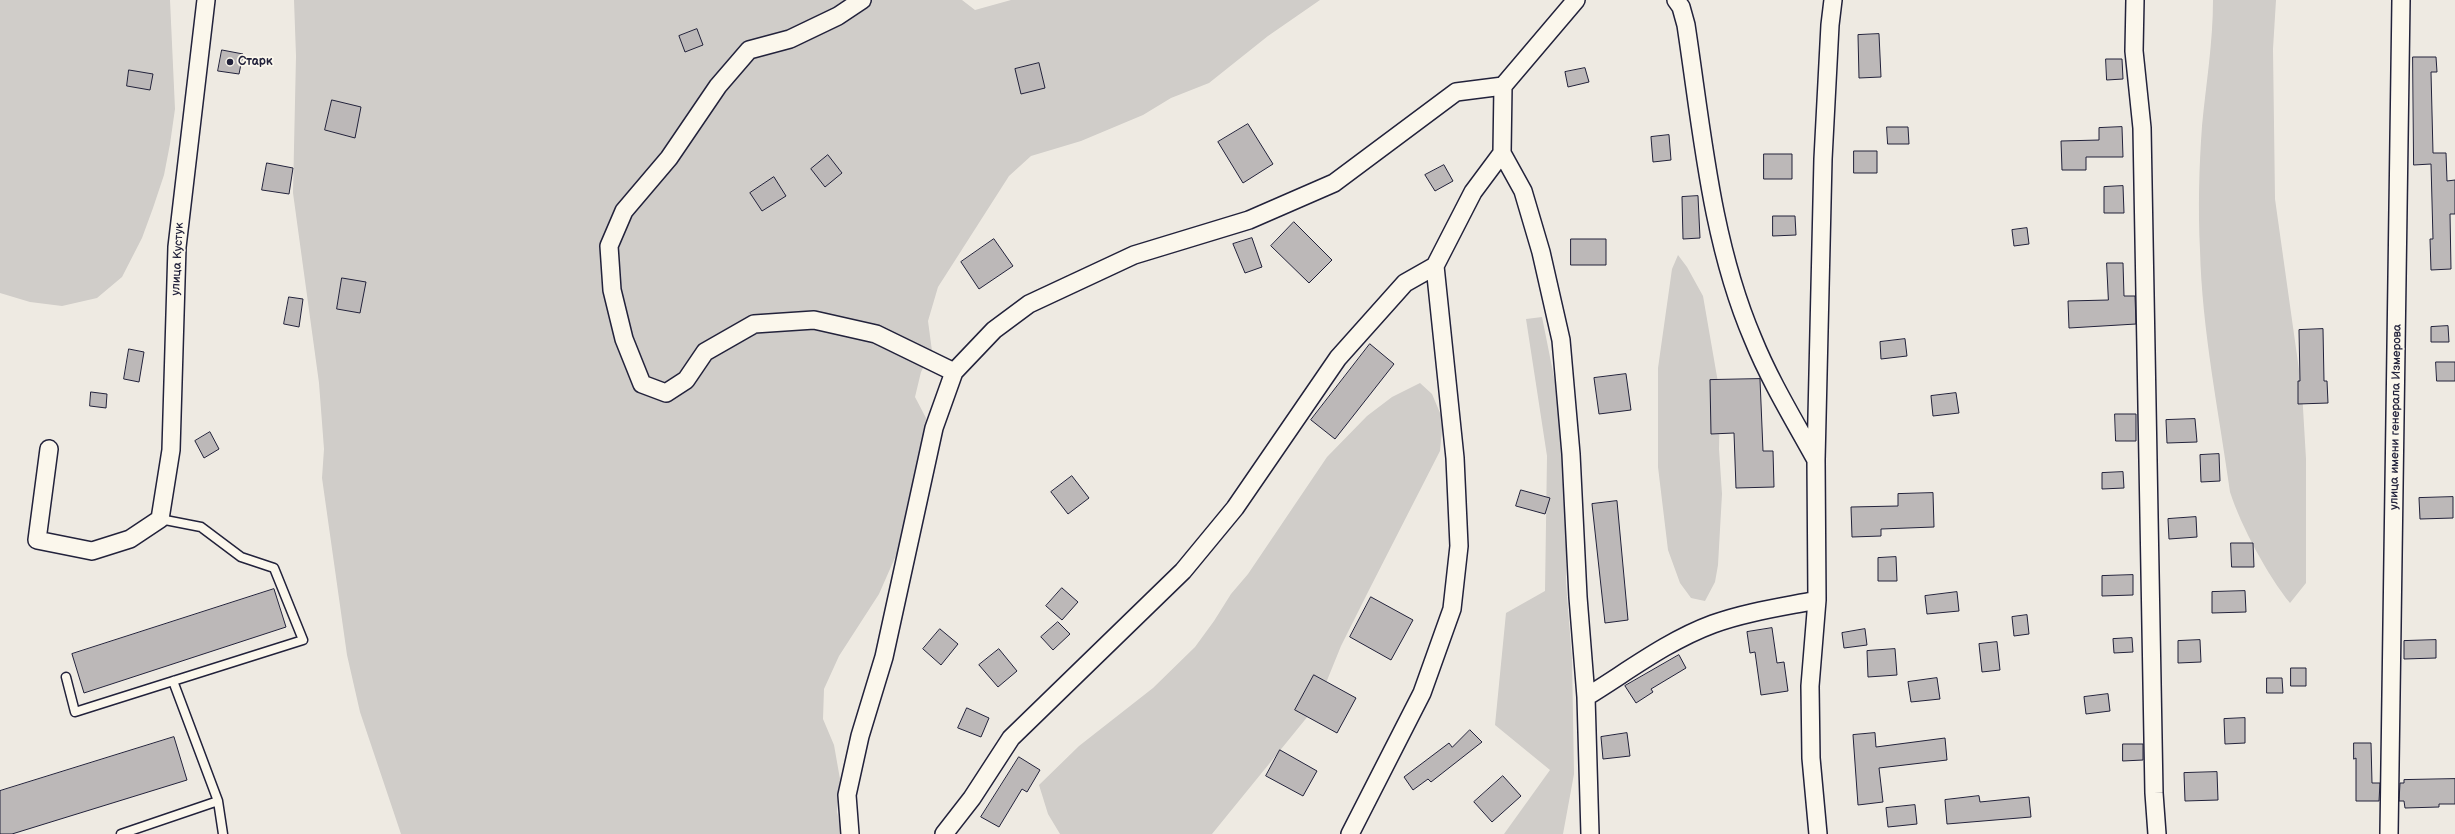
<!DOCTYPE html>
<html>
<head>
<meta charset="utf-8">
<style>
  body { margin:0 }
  canvas { display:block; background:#eeeae2 }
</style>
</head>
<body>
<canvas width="2455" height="834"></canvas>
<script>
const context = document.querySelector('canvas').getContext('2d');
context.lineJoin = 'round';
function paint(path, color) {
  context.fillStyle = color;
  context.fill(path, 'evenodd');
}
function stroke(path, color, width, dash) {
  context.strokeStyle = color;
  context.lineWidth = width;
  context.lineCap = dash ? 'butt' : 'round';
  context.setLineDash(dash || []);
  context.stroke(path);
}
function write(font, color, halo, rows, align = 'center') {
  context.font = font + ' "Balsamiq Sans",sans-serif';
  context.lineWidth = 3.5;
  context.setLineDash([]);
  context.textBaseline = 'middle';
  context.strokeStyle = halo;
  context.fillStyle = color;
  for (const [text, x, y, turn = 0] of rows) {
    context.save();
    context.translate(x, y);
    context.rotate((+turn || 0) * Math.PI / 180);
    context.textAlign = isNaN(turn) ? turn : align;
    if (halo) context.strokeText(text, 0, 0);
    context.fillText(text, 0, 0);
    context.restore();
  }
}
paint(new Path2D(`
  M0 0H170L175 109 170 144 164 175 153 208 142 238 122 277 97 298 62 306 30 302 0 293Z
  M294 0H962L975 10 1011 0H1320L1268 36 1209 83 1171 98 1143 115 1081 141 1031 156 1009 176 938 287 928 321 932 351 921 372 915 397 926 418 924 447 907 505 901 544 879 594 839 656 824 689 823 719 834 745 840 779 837 812 842 834H401L360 712 347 655 322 478 324 449 319 383 293 193 296 56Z
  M2213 0H2276L2273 49 2275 199 2302 391 2306 459V583L2290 603C2268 576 2241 526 2230 492 2219 412 2202 331 2200 250 2198 209 2199 167 2202 126 2206 84 2213 43 2213 0Z
  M1678 255 1687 267 1703 296 1720 394 1719 449 1722 494 1718 565 1715 582 1705 601 1691 598 1680 583 1668 550 1658 467V368L1672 269Z
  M1542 317 1557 392 1566 464V583L1572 659 1574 774 1563 834H1504L1550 770 1495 725 1506 613 1545 591 1547 456 1526 319Z
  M1420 383 1432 394 1443 420 1440 451 1369 590 1341 646 1317 705 1212 834H1060L1048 814 1039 785 1079 746 1153 688 1195 647 1214 621 1231 594 1248 574 1327 457 1367 416 1392 397Z`), '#d0cdc9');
const building = new Path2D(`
  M697 29 703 45 685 52 679 36Z
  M1879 34 1881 77 1859 78 1858 35Z
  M222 50 243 54 239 74 218 71Z
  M2413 57H2436L2437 72H2431L2433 153H2446L2447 181 2455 180V214H2450L2451 269 2431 270 2430 239H2433L2431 164 2414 165Z
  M2106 59H2122L2123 79 2107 80Z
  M1039 63 1045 88 1021 94 1015 69Z
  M1585 68 1589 82 1568 87 1565 72Z
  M129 70 153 74 150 90 127 86Z
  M332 100 361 107 355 138 325 130Z
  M1248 124 1273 164 1243 183 1218 142Z
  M1887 127H1908L1909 144H1888Z
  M2122 127 2123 157H2086V170H2062L2061 141 2099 140V128Z
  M1669 135 1671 160 1653 162 1651 137Z
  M1854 151H1877V173H1854Z
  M1764 154H1792V179H1764Z
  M828 155 842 173 825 187 811 169Z
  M267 163 293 168 289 194 262 190Z
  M1444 165 1453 181 1435 191 1425 175Z
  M774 177 786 196 762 211 750 193Z
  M2123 186 2124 213H2104V187Z
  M1698 196 1700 238 1683 239 1682 197Z
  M1773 216H1795L1796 235 1773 236Z
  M1294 222 1332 260 1309 283 1271 246Z
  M2027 228 2029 244 2014 246 2012 230Z
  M1252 238 1262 267 1245 273 1233 244Z
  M994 239 1013 266 979 289 961 262Z
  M1571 239H1606V265H1571Z
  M2107 263H2123L2124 296H2135L2136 324 2069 328 2068 301 2108 300Z
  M342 278 366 282 360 313 337 309Z
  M289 297 303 299 299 327 284 324Z
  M2448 326 2449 342H2431V327Z
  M2323 329 2324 381H2327L2328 403 2298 404V381H2300L2299 330Z
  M1905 339 1907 356 1881 359 1880 342Z
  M1370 344 1394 364 1335 439 1311 420Z
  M129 349 144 352 139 382 124 379Z
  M2436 362H2455V381H2437Z
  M1626 374 1631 410 1599 414 1594 378Z
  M1760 379 1763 451H1773L1774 487 1736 488 1734 433 1711 434 1710 380Z
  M91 392 107 394 106 408 90 406Z
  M1956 393 1959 413 1933 416 1931 396Z
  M2115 414H2136V441H2116Z
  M2195 419 2197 442 2167 443 2166 420Z
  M210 432 219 449 204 458 195 441Z
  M2219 454 2220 481 2201 482 2200 455Z
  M2123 472 2124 488 2102 489V473Z
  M1072 476 1089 498 1068 514 1051 492Z
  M1521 490 1550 498 1545 514 1516 506Z
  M1933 493 1934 527 1881 529V536L1852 537 1851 507 1898 506V494Z
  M2453 497V518L2420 519 2419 498Z
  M1617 501 1628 620 1605 623 1592 504Z
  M2196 517 2197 537 2169 539 2168 519Z
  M2231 543H2253L2254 567H2232Z
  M1896 557 1897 581H1878V558Z
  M2133 575V595L2102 596V576Z
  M1062 588 1078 602 1062 620 1046 606Z
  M274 589 286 627 84 693 72 654Z
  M2245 591 2246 612 2212 613V592Z
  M1957 592 1959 611 1927 614 1925 596Z
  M1371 597 1413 620 1391 660 1350 637Z
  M2027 615 2029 634 2014 636 2012 617Z
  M1058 622 1070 634 1053 650 1041 637Z
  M1772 628 1777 663 1784 662 1788 691 1761 695 1755 652 1750 653 1747 632Z
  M940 629 958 644 941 665 923 649Z
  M1865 629 1867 645 1844 648 1842 633Z
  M2132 638 2133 652 2114 653 2113 639Z
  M2200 640 2201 662 2178 663V641Z
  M2436 640V658L2404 659V641Z
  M1997 642 2000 670 1982 672 1979 644Z
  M999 649 1017 671 998 687 979 665Z
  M1895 649 1897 675 1868 677 1867 651Z
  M1679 655 1686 668 1651 689 1653 692 1636 703 1625 686Z
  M2291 668H2306V686H2291Z
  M1314 675 1356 698 1337 733 1295 710Z
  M1937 678 1940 699 1911 702 1908 682Z
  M2267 678H2282L2283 693H2267Z
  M2108 694 2110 711 2086 714 2084 697Z
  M967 708 989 718 981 737 958 728Z
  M2245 718V743L2225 744 2224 719Z
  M1470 730 1482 742 1431 782 1428 779 1413 790 1404 777 1449 743 1452 747Z
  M1627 733 1630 756 1603 759 1601 737Z
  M1875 733 1876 747 1945 738 1947 760 1879 768 1883 802 1858 805 1853 735Z
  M174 737 187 780 12 834H0V791Z
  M2354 743H2371L2372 783H2380L2379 801H2356V758L2354 759Z
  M2123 744H2143V760L2123 761Z
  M1280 750 1317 771 1303 796 1266 776Z
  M1019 757 1040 770 1027 792 1022 789 999 827 981 817Z
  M2217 772 2218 800 2185 801 2184 773Z
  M1503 776 1521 796 1492 822 1474 802Z
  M2455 779V804H2439V807L2405 808 2404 801H2399L2400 783H2404V780Z
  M1979 796 1980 802 2029 797 2031 817 1947 824 1945 800Z
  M1915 805 1917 824 1888 827 1886 808Z`);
paint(building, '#bcb8b8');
stroke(building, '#22223b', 1);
const service = new Path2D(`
  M66 677 75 712 303 640 274 568 241 557 201 527 160 519
  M173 681 218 801 223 834
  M121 834 218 801`);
const minor = new Path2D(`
  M862 0 838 16 790 39 749 50 718 86 669 158 624 211 609 246 612 290 624 339 642 384 666 393 686 380 705 352 754 324 814 320 876 334 954 372
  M1676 0 1681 7 1686 25C1702 130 1711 241 1753 339 1770 381 1794 420 1816 460
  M2135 0 2134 51 2142 128 2154 793 2157 834
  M1503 86 1502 153 1523 191 1541 252 1561 340 1571 454 1578 597 1586 697 1590 834
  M49 449 37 540 92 551 130 539 160 519 171 450 177 247 206 0
  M1586 697C1627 672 1667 641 1713 624 1746 612 1782 607 1817 600
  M850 834 847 795 860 736 884 657 934 428 954 372 994 330 1029 304 1134 255 1249 220 1334 183 1456 92 1503 86 1576 0
  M944 834 972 798 1011 738 1183 571 1235 508 1338 358 1405 283 1435 266 1473 192 1502 153
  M1350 834 1422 693 1452 609 1459 546 1455 458 1435 266
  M1818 834 1811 758 1810 686 1817 600 1816 460 1823 159 1830 25 1833 0
  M2389 834 2401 0`);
stroke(service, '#22223b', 11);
stroke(minor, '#22223b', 20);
stroke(service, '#fbf7ec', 8);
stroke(minor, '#fbf7ec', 17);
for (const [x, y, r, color] of [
  [230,62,4,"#22223b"]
]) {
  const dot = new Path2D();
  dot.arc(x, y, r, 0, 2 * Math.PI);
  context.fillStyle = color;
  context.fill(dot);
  stroke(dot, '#fbf7ec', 1.5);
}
write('bold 12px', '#22223b', '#fbf7ec', [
  ["Старк",238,62]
], 'left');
write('12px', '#22223b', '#fbf7ec', [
  ["улица Кустук",178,259,-87],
  ["улица имени генерала Измерова",2396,417,-89]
]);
</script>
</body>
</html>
